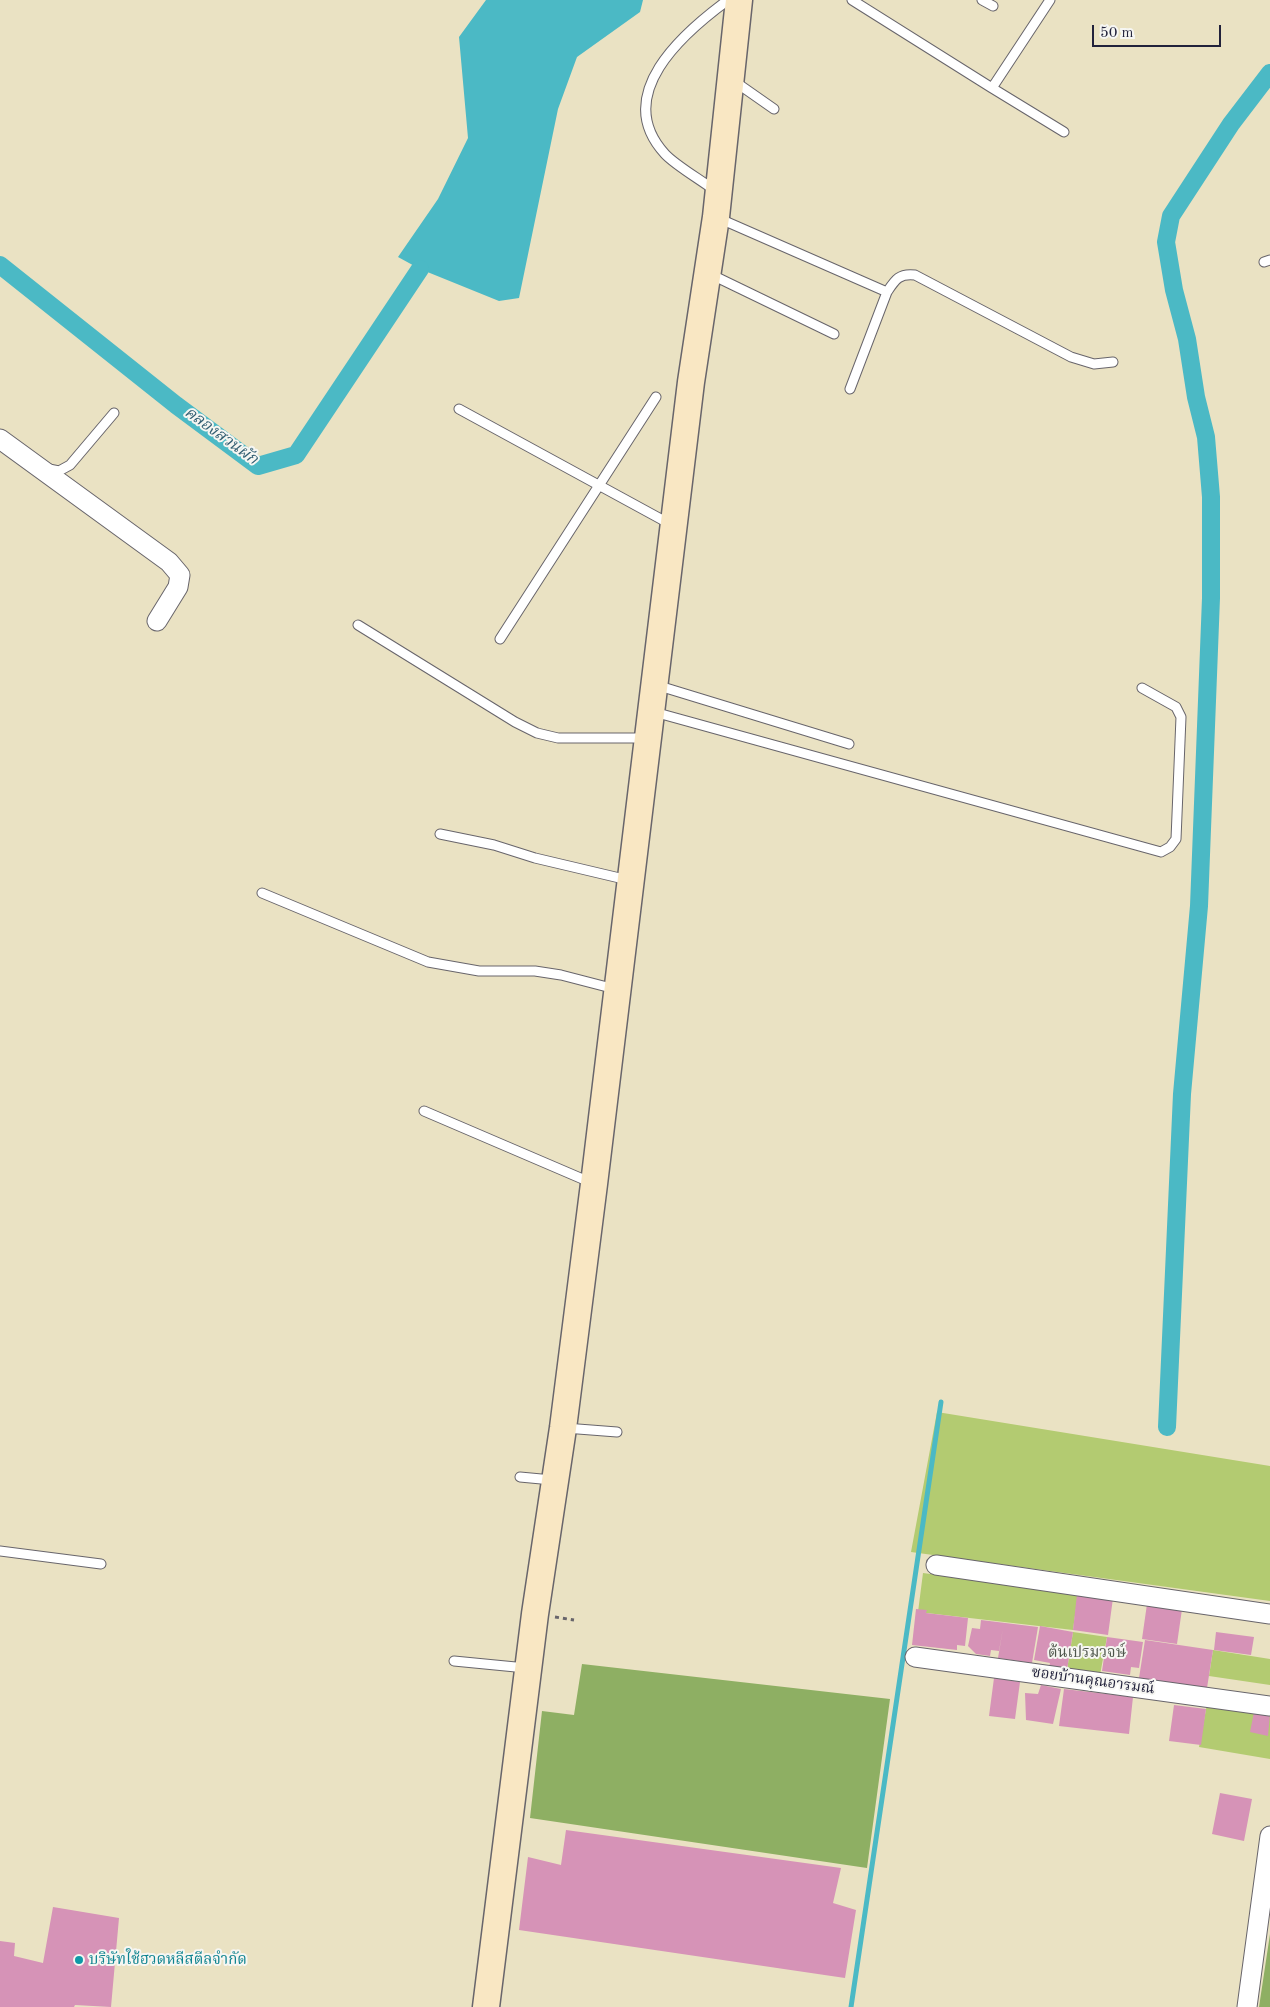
<!DOCTYPE html>
<html>
<head>
<meta charset="utf-8">
<style>
  body { margin:0 }
  #map { position:relative; width:1270px; height:2007px; overflow:hidden; background:#eae2c3; font-family:"Old Standard TT",serif }
  canvas { display:block }
  .scale { position:absolute; left:1092px; top:25px; width:129px; height:22px; box-sizing:border-box; border:2px solid #22223b; border-top:0; padding-left:6px; font-size:15px; line-height:18px; white-space:nowrap; color:#22223b; -webkit-text-stroke:4px #f6f6f2; paint-order:stroke }
</style>
</head>
<body>
<div id="map">
<canvas width="1270" height="2007"></canvas>
<div class="scale">50 m</div>
</div>
<script>
const context = document.querySelector('canvas').getContext('2d');
context.lineJoin = 'round';
function paint(path, color) {
  context.fillStyle = color;
  context.fill(path, 'evenodd');
}
function stroke(path, color, width, dash) {
  context.strokeStyle = color;
  context.lineWidth = width;
  context.lineCap = dash ? 'butt' : 'round';
  context.setLineDash(dash || []);
  context.stroke(path);
}
function write(font, color, halo, rows, align = 'center') {
  context.font = font + ' "Old Standard TT","Noto Serif Thai",serif';
  context.lineWidth = 4;
  context.setLineDash([]);
  context.textBaseline = 'middle';
  context.strokeStyle = halo;
  context.fillStyle = color;
  for (const [text, x, y, turn = 0] of rows) {
    context.save();
    context.translate(x, y);
    context.rotate((+turn || 0) * Math.PI / 180);
    context.textAlign = isNaN(turn) ? turn : align;
    if (halo) context.strokeText(text, 0, 0);
    context.fillText(text, 0, 0);
    context.restore();
  }
}
paint(new Path2D(`
  M937 1412 1270 1466V1601L911 1552Z
  M923 1573 1078 1594 1073 1630 918 1612Z
  M1073 1632 1107 1637 1100 1675 1067 1670Z
  M1213 1650 1270 1659V1685L1209 1676Z
  M1207 1704 1270 1712V1759L1199 1747Z`), '#b3cb71');
paint(new Path2D(`
  M582 1664 890 1699 867 1868 530 1818 542 1711 574 1715Z
  M1270 1934V2007H1259Z`), '#8eaf63');
paint(new Path2D(`
  M486 0H643L640 12 577 57 558 109 519 298 499 301 420 269 398 257 438 199 468 138 459 37Z`), '#4bb9c5');
stroke(new Path2D(`
  M851 2007 941 1402`), '#4bb9c5', 5);
stroke(new Path2D(`
  M0 265 176 405 258 466 296 455 420 269
  M1167 1427 1182 1094 1199 906 1211 598V497L1206 437 1196 397 1187 339 1174 290 1166 242 1171 216 1231 124 1270 73`), '#4bb9c5', 18);
paint(new Path2D(`
  M1077 1594 1113 1598 1108 1635 1073 1630Z
  M1147 1604 1182 1609 1177 1644 1142 1639Z
  M916 1609 927 1610 926 1613 968 1618 965 1646 957 1645V1650L912 1645Z
  M981 1620 1038 1627 1032 1663 998 1658 1003 1628 999 1651 991 1650 990 1656 976 1654 968 1646 972 1628 980 1629Z
  M1040 1626 1073 1632 1067 1670 1049 1667 1050 1663 1034 1660Z
  M1216 1632 1254 1637 1251 1655 1214 1650Z
  M1107 1637 1143 1642 1139 1668 1131 1667 1130 1675 1102 1671Z
  M1145 1640 1213 1650 1207 1688 1139 1678Z
  M994 1678 1020 1682 1015 1719 989 1716Z
  M1041 1685 1061 1689 1053 1724 1026 1720 1025 1693 1038 1694Z
  M1064 1689 1133 1697 1129 1734 1059 1726Z
  M1174 1705 1206 1709 1201 1745 1169 1741Z
  M1254 1712 1270 1714 1268 1736 1250 1732Z
  M1220 1793 1252 1799 1244 1841 1212 1834Z
  M566 1830 841 1868 833 1903 856 1910 845 1978 519 1930 528 1857 561 1865Z
  M53 1907 119 1918 111 2007 75 2005 74 2007H0V1941L15 1943 14 1956 43 1963Z`), '#d693b7');
const lane = new Path2D(`
  M852 0 992 88 1050 0
  M982 0 993 6
  M734 81 774 109
  M992 88 1064 132
  M714 190C701 180 675 165 665 154 611 95 683 33 728 0
  M718 218 887 292 850 389
  M1264 262 1270 260
  M710 274 834 334
  M887 292C895 280 899 273 915 275L1071 357 1094 364 1113 362
  M459 409 670 524
  M49 469 59 471 70 465 114 413
  M358 625 515 722 537 733 558 738H645
  M500 639 656 397
  M656 685 849 744
  M654 712 1161 852 1170 847 1176 839 1181 717 1176 707 1142 688
  M440 834 494 845 535 858 628 880
  M262 893 428 962 479 971H535L561 975 615 989
  M424 1111 592 1183
  M565 1428 617 1432
  M520 1477 552 1480
  M0 1551 101 1564
  M454 1661 526 1668`);
const street = new Path2D(`
  M0 439 169 562 180 575 178 587 157 621
  M936 1565 1270 1614
  M915 1657 1270 1706
  M1247 2007 1270 1836`);
const secondary = new Path2D(`
  M486 2007 535 1614 563 1428 594 1184 691 382 716 217 739 0`);
stroke(lane, '#68656b', 11);
stroke(street, '#68656b', 21);
stroke(secondary, '#68656b', 29);
stroke(new Path2D(`
  M555 1617 574 1620`), '#68656b', 3, [4, 4]);
stroke(lane, '#fff', 9);
stroke(street, '#fff', 19);
stroke(secondary, '#f9e7c3', 26);
for (const [x, y, r, color] of [
  [79,1960,5,"#0f9aa8"]
]) {
  const dot = new Path2D();
  dot.arc(x, y, r, 0, 2 * Math.PI);
  context.fillStyle = color;
  context.fill(dot);
  stroke(dot, '#f6f6f2', 2);
}
write('15px', '#4e554b', '#f6f6f2', [
  ["ต้นเปรมวจษ์",1087,1653]
]);
write('15px', '#22223b', '#f6f6f2', [
  ["ซอยบ้านคุณอารมณ์",1093,1681,8]
]);
write('15px', '#0d838f', '#f6f6f2', [
  ["บริษัทใช้ฮวดหลีสตีลจำกัด",89,1960]
], 'left');
write('italic 16px', '#325e72', '#f6f6f2', [
  ["คลองสวนผัก",221,436,36]
]);
</script>
</body>
</html>
